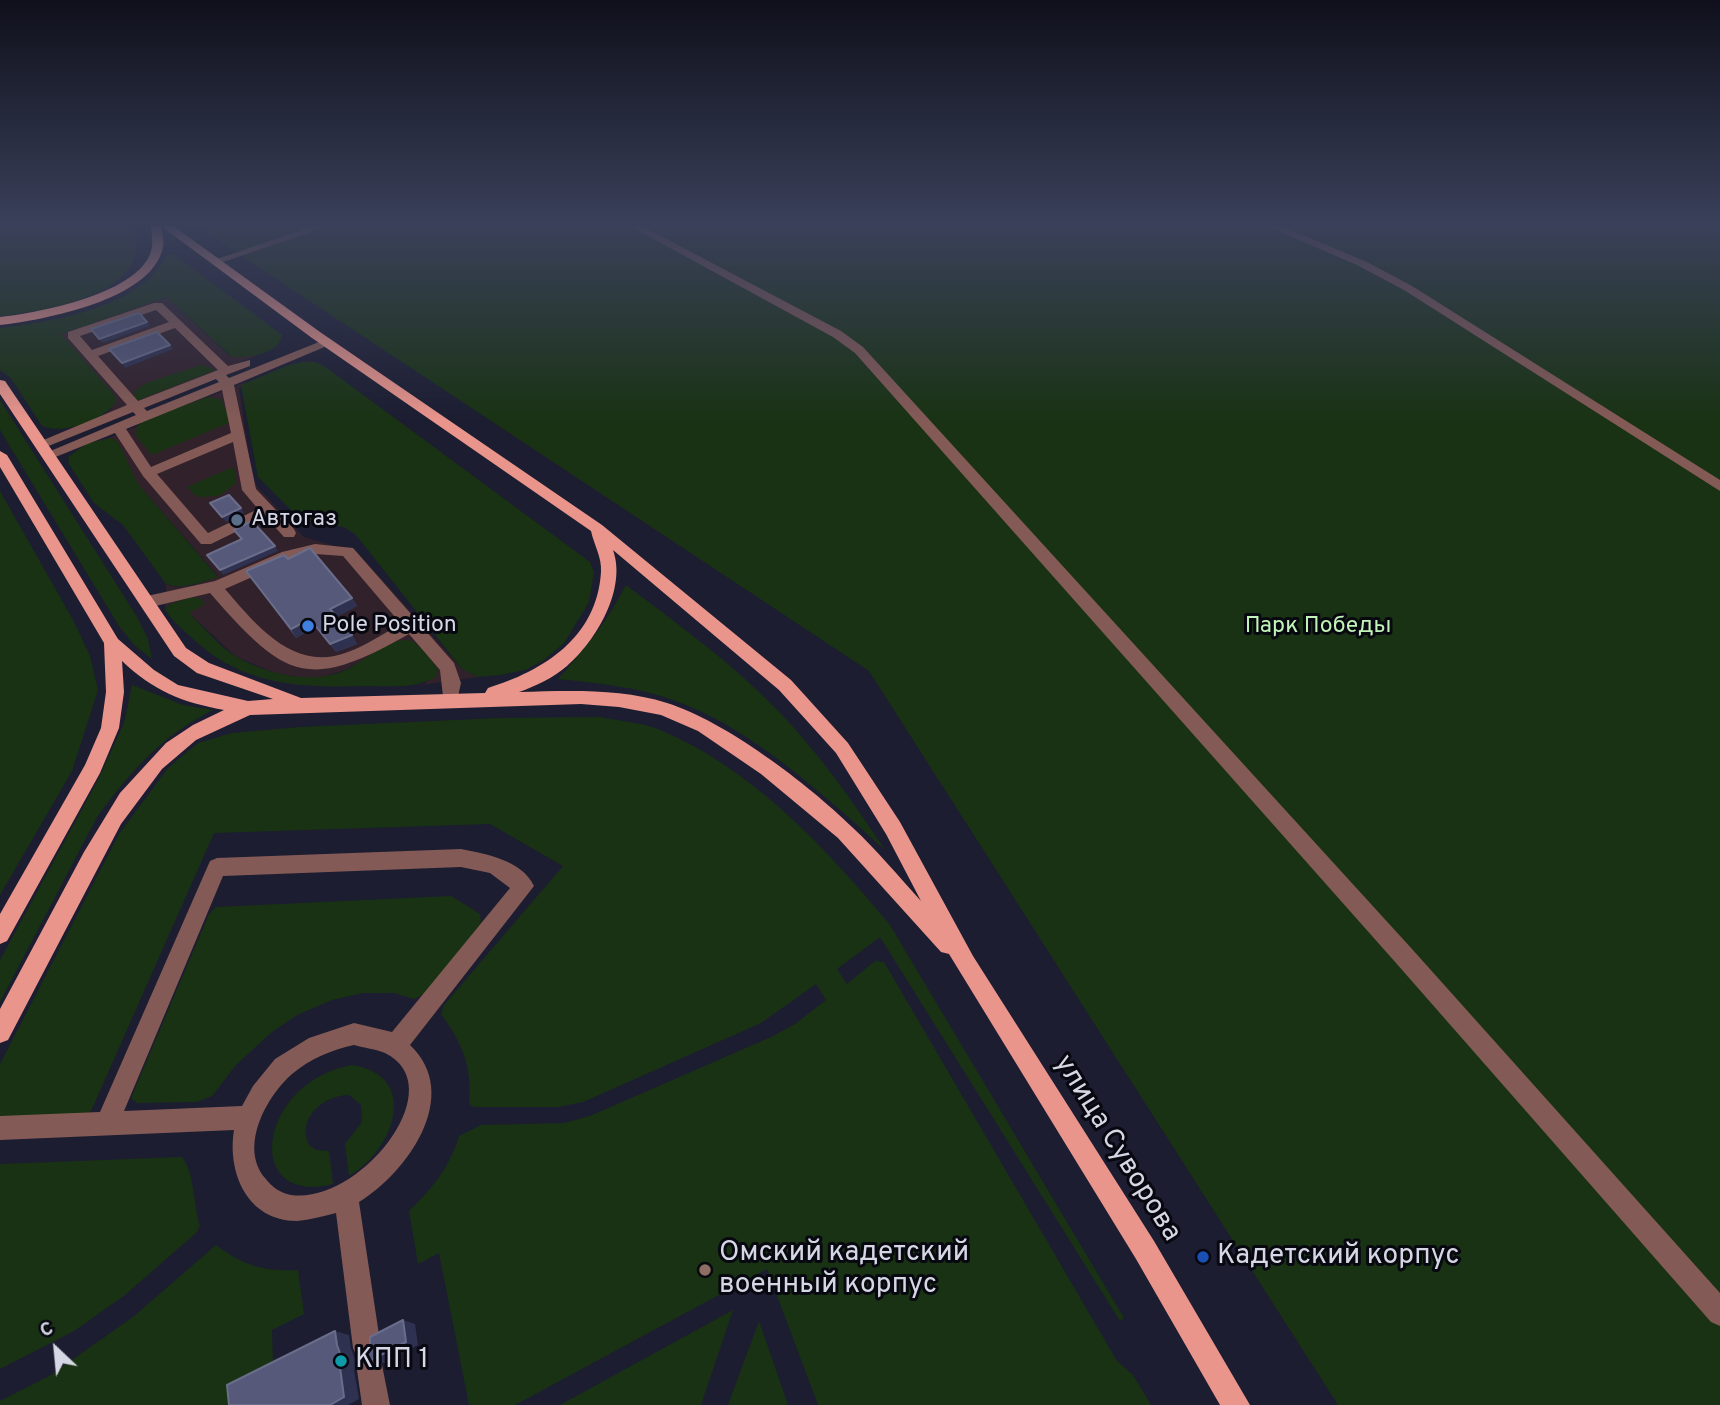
<!DOCTYPE html>
<html>
<head>
<meta charset="utf-8">
<style>
  body { margin:0 }
  #map { position:relative; width:1720px; height:1405px; overflow:hidden; background:#1c1d31; font-family:Overpass,sans-serif }
  canvas { display:block }
  .north { position:absolute; left:21px; top:1314px; width:70px; height:70px; -webkit-text-stroke:5px #080811; paint-order:stroke; rotate:334deg; font-size:19px; font-weight:700; line-height:28px; text-align:center; color:#d5d7e4 }
  .north::after { content:''; display:block; margin:auto; width:24px; height:32px; background:#d5d7e4; clip-path:polygon(50% 0,100% 100%,50% 72%,0 100%) }
</style>
</head>
<body>
<div id="map">
<canvas width="1720" height="1405"></canvas>
<div class="north">С</div>
</div>
<script>
const context = document.querySelector('canvas').getContext('2d');
context.lineJoin = 'round';
function paint(path, color) {
  context.fillStyle = color;
  context.fill(path, 'evenodd');
}
function stroke(path, color, width, dash) {
  context.strokeStyle = color;
  context.lineWidth = width;
  context.lineCap = dash ? 'butt' : 'round';
  context.setLineDash(dash || []);
  context.stroke(path);
}
function write(font, color, halo, rows, align = 'center') {
  context.font = font + ' Overpass,sans-serif';
  context.lineWidth = 6;
  context.setLineDash([]);
  context.textBaseline = 'middle';
  context.strokeStyle = halo;
  context.fillStyle = color;
  for (const [text, x, y, turn = 0] of rows) {
    context.save();
    context.translate(x, y);
    context.rotate((+turn || 0) * Math.PI / 180);
    context.textAlign = isNaN(turn) ? turn : align;
    if (halo) context.strokeText(text, 0, 0);
    context.fillText(text, 0, 0);
    context.restore();
  }
}
paint(new Path2D(`
  M166 297 226 353 232 357 258 355 103 415 112 409 60 334Z
  M245 382 239 389 253 482 304 537 358 553 462 669 478 677 415 686 427 683 393 644 345 670 322 677H298L272 672 235 656 189 613 170 604 165 609 166 584 176 587 194 585 218 576 138 484 106 439Z`), '#31212b');
paint(new Path2D(`
  M0 225H128L137 232C136 243 137 255 131 265 112 300 36 312 0 316Z
  M195 225H1720V1405H1338L869 671Z
  M169 254H173L282 335C279 355 249 357 232 357L166 297 61 334 116 397V402C103 421 63 435 42 426L11 378 0 370V328C49 322 110 312 149 279 157 272 161 261 169 254Z
  M302 362H315L324 366 590 562 594 572 589 602 564 643 544 660 525 670 500 675 478 677 462 669 356 535 344 527 310 522 293 512 258 477 241 385 289 365Z
  M201 365 212 368 213 371 138 400 134 398 135 391 146 383Z
  M207 397 221 399 231 422 152 455 136 436 137 426 145 420Z
  M0 400 137 617 148 639 152 659 134 645 119 626 0 430Z
  M111 438 118 442 138 484 218 577C201 582 184 590 166 584L123 525 94 503 69 464 68 457 88 443Z
  M233 467 236 476 235 484 219 496 197 497 187 487Z
  M0 491 73 620 90 656 98 690 72 771 0 895Z
  M626 585C671 619 718 653 759 692 808 738 848 794 885 850 825 796 749 726 673 700 637 687 597 683 558 679 585 649 608 620 626 585Z
  M192 597 201 599 205 604 189 613C204 627 219 647 237 657 268 675 316 686 350 668 365 659 389 639 407 640 419 641 431 661 438 669L436 677C415 689 391 686 367 686 300 688 242 686 191 637 181 628 171 620 165 609L170 604Z
  M132 685 183 705 213 710C161 736 131 771 97 817L0 1002V960L98 780 124 723Z
  M600 717C618 721 640 722 658 729 751 767 827 849 890 925L1124 1318 1120 1321 880 937 837 969 847 984 875 961 884 962 1117 1361 1133 1375 1151 1405H818L767 1269 515 1405H469L439 1253 418 1264 409 1211C432 1189 450 1167 459 1136L481 1125 564 1123 590 1116 771 1037 795 1024 826 1000 816 984 761 1023 583 1102 558 1107H474L469 1104C473 1069 462 1042 441 1014L444 1005 563 866 490 824 214 833 91 1111 83 1116 0 1119V1064L119 834 168 768 198 743 232 733 301 727 499 718Z
  M451 896 480 914 481 923 424 994 414 999 394 993H363L332 1000 297 1015 272 1032 236 1065 212 1096 197 1102 137 1103 131 1098 209 914 216 907Z
  M352 1065C422 1076 393 1151 349 1176L345 1144 362 1122 361 1105 349 1095C323 1095 295 1120 310 1146L316 1150 329 1151 333 1184C242 1207 257 1082 352 1065Z
  M182 1157C195 1174 193 1204 200 1226L196 1233 125 1295 74 1331 0 1369V1164Z
  M216 1245C242 1265 264 1272 298 1270L304 1314 272 1330 273 1365 238 1405H0V1401L49 1376 133 1317Z
  M733 1310 701 1405H560Z
  M759 1321 788 1405H728Z`), '#193213');
paint(new Path2D(`
  M317 225H332L220 263 211 261Z
  M628 225H640L841 331 863 347 1412 949 1720 1293V1326L1711 1322 1396 963 855 353 833 337Z
  M1265 225H1279L1367 262 1412 286 1720 480V491L1404 290 1359 266Z
  M154 303H162L228 366 250 360V366L226 375 229 378 324 340 334 343 234 385 256 489 294 529 296 533 294 537H284L266 517 211 544H201L143 476 115 433 53 458 48 459 41 455 136 415 133 412 46 447 41 448 34 444 127 405 68 338V332ZM156 310 169 322 92 350 80 336ZM175 328 218 370 138 401 98 356ZM216 379 219 382 147 411 144 408ZM222 390 231 433 151 467 126 429ZM233 442 242 490 258 509 208 533 157 474Z
  M315 544 353 548 454 663 461 683 456 705H444L440 670 409 634C307 692 285 679 210 593L147 608 139 602 147 596 215 581 282 552ZM315 554 343 556 401 624C384 633 367 645 348 652 294 673 257 626 225 589L293 559Z
  M461 849C486 854 522 860 534 886L410 1045C463 1095 407 1173 359 1202L381 1348 375 1358 381 1360 390 1405H362L357 1370 363 1360 357 1358 353 1348 336 1213C323 1216 310 1220 297 1221 247 1221 227 1172 234 1130L0 1140V1116L100 1112 210 861 217 858ZM461 867 490 873 510 888 392 1032 354 1023 309 1038 275 1059 253 1086 242 1106 124 1111 223 876ZM354 1045C364 1048 376 1049 385 1053 454 1087 359 1205 291 1195 280 1193 272 1187 265 1178 239 1147 266 1097 292 1074 310 1059 331 1050 354 1045Z`), '#845a56');
paint(new Path2D(`
  M151 225H172L320 332 602 525 791 680 848 743 900 822 973 956 1154 1241 1250 1405H1220L1136 1259 949 954 941 952 838 838 761 774 698 731 661 715 619 707 581 704 250 715 196 740 162 769 121 824 8 1040 0 1043V1009L84 852 120 793 166 743 193 725 224 710C181 702 154 691 122 661L124 692 119 728 100 773 7 941 0 944V914L85 765 101 728 106 692 104 643 0 467V451L7 455 118 639 154 670 178 685 248 701 273 699 197 673 174 656 0 394V380L5 381 186 648 209 663 301 698 485 693 488 688C543 671 597 638 601 572 602 557 594 545 591 531L312 338 161 226C162 232 164 241 163 247 153 300 43 320 0 325V317C38 313 145 293 152 247 153 240 151 231 151 225ZM613 550 779 690 836 753 886 834 921 901C899 877 877 850 852 827 808 784 725 721 667 703 619 688 568 691 519 692 536 686 553 678 567 666 596 641 627 589 613 550Z`), '#ea958c');
paint(new Path2D(`
  M288 559 352 598 357 606 336 617 352 635 357 644 336 652 316 627 296 638 246 571Z`), '#474a6d');
paint(new Path2D(`
  M147 322 150 326 103 343 99 339Z
  M170 345 173 349 125 368 122 363Z
  M241 508 244 513 226 522 222 517Z
  M275 546 278 551 223 575 220 570Z
  M352 598 357 606 335 618 330 609Z
  M310 619 316 627 296 638 291 629Z
  M352 635 357 644 336 652 330 644Z
  M403 1320 415 1324 418 1345 384 1363 371 1360Z
  M335 1331 349 1335 351 1349 355 1359 359 1361 354 1370 359 1399 348 1405H330L340 1367 341 1356 337 1345Z`), '#2f3150');
const building = new Path2D(`
  M139 313 147 322 99 339 91 329Z
  M157 332 170 345 122 363 109 349Z
  M229 495 241 508 222 517 210 503Z
  M252 521 275 546 220 570 207 555 242 539 234 530Z
  M310 548 352 598 330 609 352 635 330 644 310 619 291 629 246 571 284 555 288 559Z
  M403 1320 406 1342 371 1360 366 1353 370 1346V1337Z
  M335 1331 337 1345 341 1356 345 1358 340 1367 344 1397 330 1405H229L227 1385Z`);
paint(building, '#56597a');
stroke(building, '#6a6d8a', 2);
const sky = context.createLinearGradient(0, 0, 0, 422);
sky.addColorStop(0, '#0f101b');
sky.addColorStop(0.53, '#3a405a');
sky.addColorStop(1, '#3a405a00');
context.fillStyle = sky;
context.fillRect(0, 0, 1720, 422);
for (const [x, y, r, color] of [
  [237,520,7,"#5c6f8a"],
  [308,626,7,"#3f7fe0"],
  [1203,1257,7,"#1a4fb4"],
  [705,1270,7,"#8d6e63"],
  [341,1361,7,"#0f9aa8"]
]) {
  const dot = new Path2D();
  dot.arc(x, y, r, 0, 2 * Math.PI);
  context.fillStyle = color;
  context.fill(dot);
  stroke(dot, '#080811', 2.5);
}
write('23px', '#d5d7e4', '#080811', [
  ["Автогаз",251,520],
  ["Pole Position",322,626]
], 'left');
write('23px', '#c1f2b7', '#080811', [
  ["Парк Победы",1318,627]
]);
write('28px', '#d5d7e4', '#080811', [
  ["улица Суворова",1116,1149,58]
]);
write('28px', '#d5d7e4', '#080811', [
  ["Омский кадетский",719,1254],
  ["военный корпус",719,1286],
  ["Кадетский корпус",1217,1257],
  ["КПП 1",355,1361]
], 'left');
</script>
</body>
</html>
